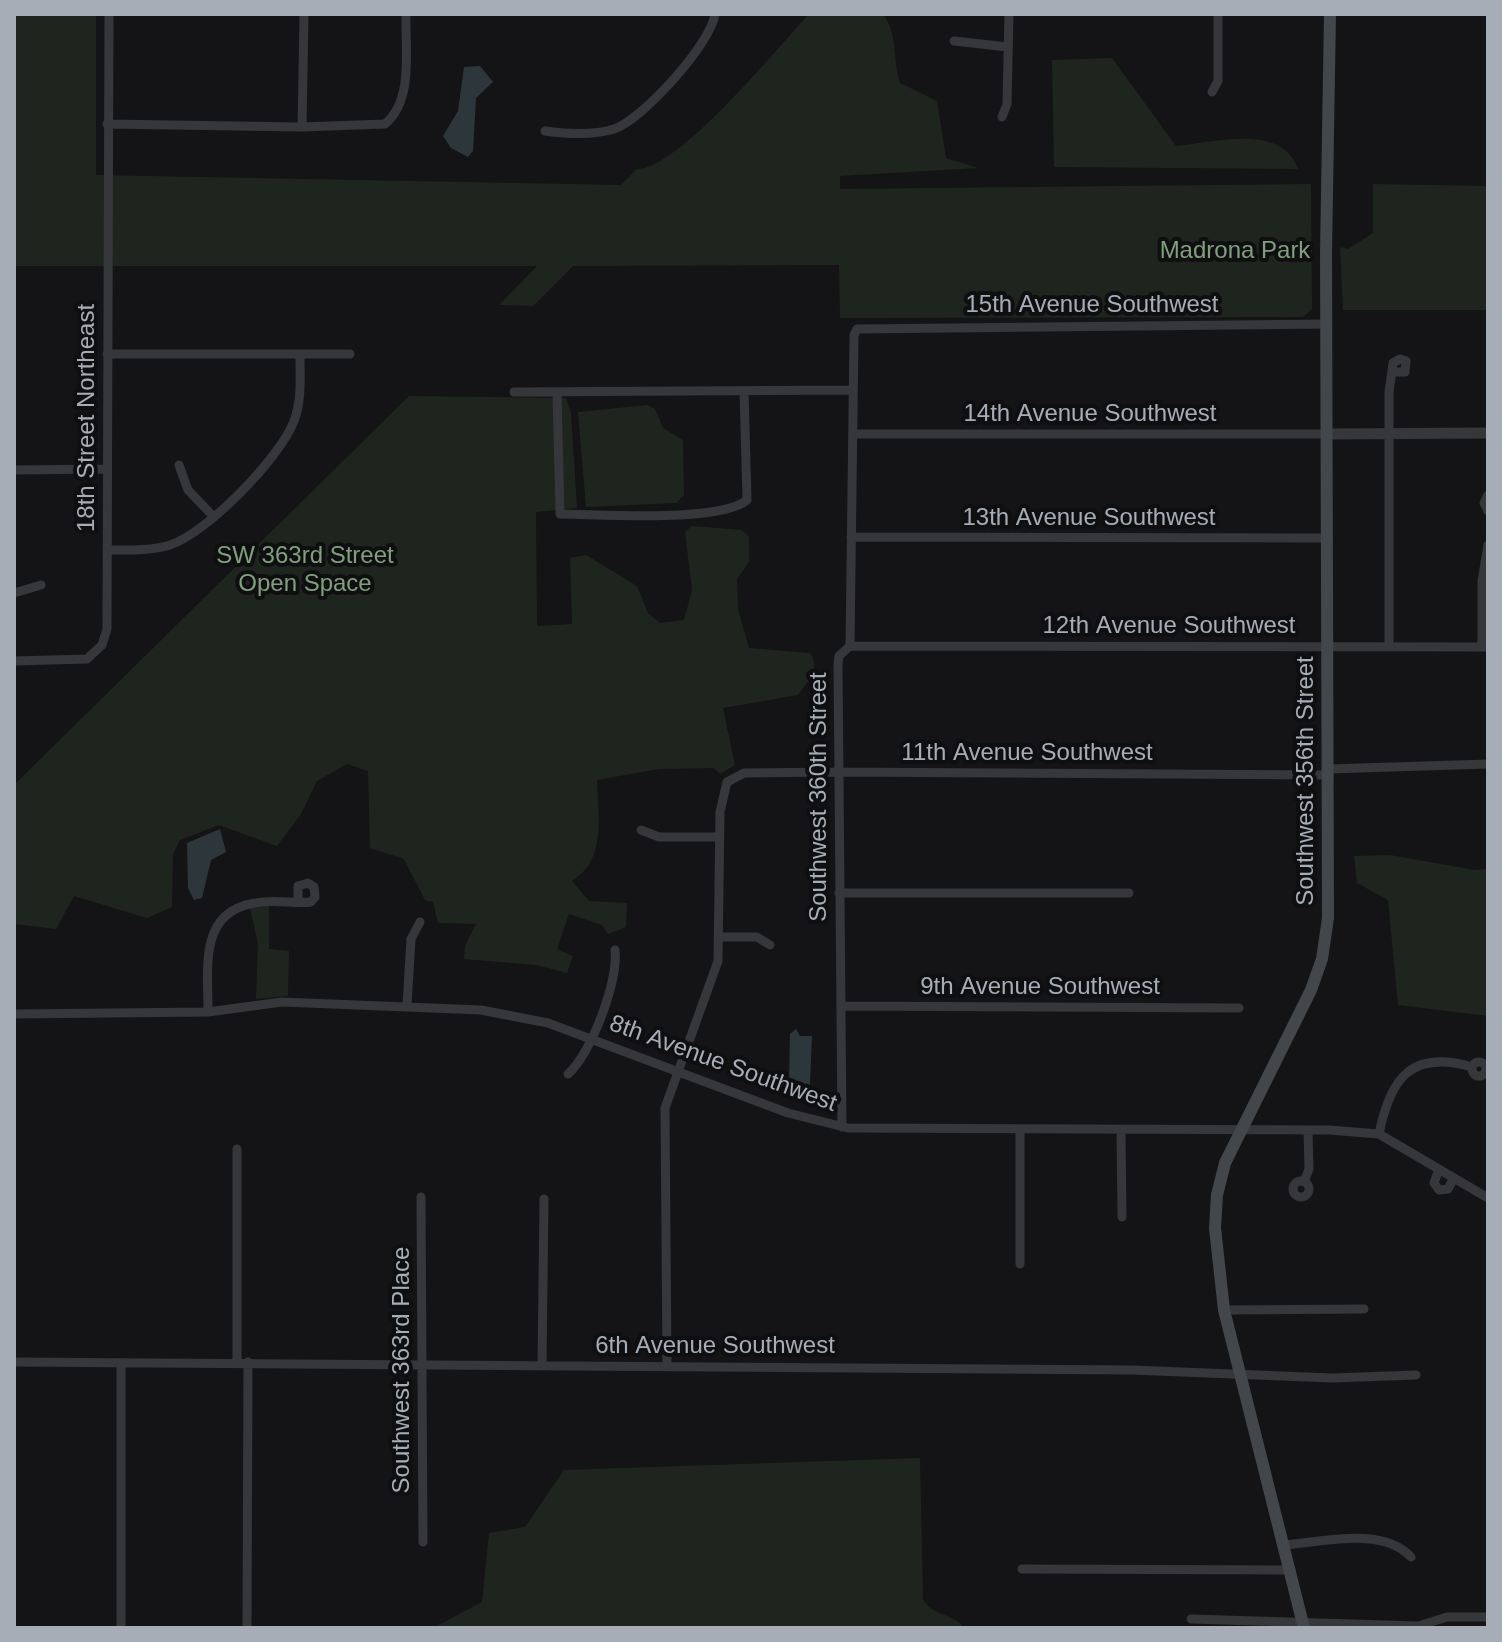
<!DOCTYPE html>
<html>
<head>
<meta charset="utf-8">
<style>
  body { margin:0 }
  #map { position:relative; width:1502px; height:1642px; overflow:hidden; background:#141416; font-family:Helvetica,sans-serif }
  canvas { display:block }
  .frame { position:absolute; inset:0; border:16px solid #a6adb6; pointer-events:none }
</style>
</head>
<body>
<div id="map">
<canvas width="1502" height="1642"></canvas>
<div class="frame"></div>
</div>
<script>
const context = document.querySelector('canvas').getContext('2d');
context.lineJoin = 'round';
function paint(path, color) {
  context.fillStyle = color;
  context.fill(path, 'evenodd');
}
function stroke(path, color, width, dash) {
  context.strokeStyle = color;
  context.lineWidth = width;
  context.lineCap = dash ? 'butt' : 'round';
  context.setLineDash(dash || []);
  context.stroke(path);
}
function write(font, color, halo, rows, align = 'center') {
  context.font = font + ' Helvetica,sans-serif';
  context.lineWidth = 8;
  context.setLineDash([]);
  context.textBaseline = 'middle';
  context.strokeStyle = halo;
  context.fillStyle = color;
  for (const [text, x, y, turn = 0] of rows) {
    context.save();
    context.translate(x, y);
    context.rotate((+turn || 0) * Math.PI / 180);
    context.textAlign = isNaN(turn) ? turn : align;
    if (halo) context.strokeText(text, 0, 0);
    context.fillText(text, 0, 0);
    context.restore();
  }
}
paint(new Path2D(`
  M14 14H96V175L621 185 637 169C679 169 777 48 809 14H883C899 36 892 59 900 83L937 101 946 158 978 168 840 176V189L1311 184 1312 309 1303 317 840 318 839 265 573 266 533 306 499 305 537 266H14Z
  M1112 58 1176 146C1212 143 1282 122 1298 169L1054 167 1052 60Z
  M1373 184 1488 186V310H1343L1340 247 1348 249 1373 233Z
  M409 396 566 398 571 413 577 508 536 512 537 626 572 624 570 558 586 555 637 586 648 613 660 623 684 620 692 590 685 532 692 526 742 530 749 537V562L737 579 738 609 749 648 810 653C821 669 808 681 798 695L723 708 735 765 720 774 714 768 659 769 597 780C598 815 607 860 572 881L589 901 627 903 626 927 608 934 602 925 569 914 557 949 573 956 567 973 536 965 464 959 465 946 476 924 438 923 433 902 425 900 404 859 370 848 368 771 347 764 317 781 301 814 277 846 219 825 180 840 173 854 172 907 147 918 74 896 56 929 14 924V785Z
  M648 405 655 409 663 428 683 440 684 495 676 503 586 507 578 412Z
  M1390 855 1475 870 1488 869V1016L1398 1005 1388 900 1357 883 1354 856Z
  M269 906V949L289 951 288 996 256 999 258 944 250 908Z
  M920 1458 923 1599C933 1617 954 1613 964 1628H433L482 1602 489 1533 525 1527 564 1470Z`), '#1e251e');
paint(new Path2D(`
  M464 67 480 66 493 82 476 98 473 151 468 157 451 148 443 136 458 111Z
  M220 829 226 852 211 860 202 898 194 900 188 888 187 843Z
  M796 1029 800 1036H812L810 1084 804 1090 792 1088 789 1081 790 1034Z`), '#2d373b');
stroke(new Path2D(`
  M954 41 1008 47
  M1212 92 1218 81V14
  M1002 117 1007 104 1009 14
  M107 124 302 127 385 124C414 100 405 49 406 14
  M302 127 304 14
  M545 131C567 134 592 136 614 129 642 120 711 44 715 14
  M107 354H350
  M514 392 853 390
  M557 393 560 514C600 514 720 523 747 500L744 391
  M853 434H1328
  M179 465 188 490 213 516
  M14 470 107 469
  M1488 495 1484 503 1488 511
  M851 537 1327 538
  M108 550C128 550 151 551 170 545 207 533 280 458 294 421 302 400 300 377 300 354
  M14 593 41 585
  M850 646 1488 647
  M1389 647V392L1393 363 1400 359 1406 361 1405 372H1394
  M1482 647V581L1488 545
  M14 661 87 659 102 645 107 629 109 14
  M1328 769 1488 764
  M641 830 659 837H719
  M839 893H1129
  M719 937H757L770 945
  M407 1005 411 939 420 922
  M841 1006 1239 1008
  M208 1012C208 964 198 907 263 902 279 900 296 904 311 902L315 897 314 887 308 883 298 886V899
  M14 1014 208 1012 282 1002 481 1010 548 1023 788 1113 848 1128 1329 1130 1379 1134 1488 1198
  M1472 1069a7 7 0 1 1 14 0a7 7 0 1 1-14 0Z
  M568 1074C591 1054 619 980 615 950
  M842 1127 838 664 839 656 850 646 854 335 857 329 1327 324
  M1121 1130 1122 1217
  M1379 1134C1390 1079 1411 1049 1472 1067
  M237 1149V1362
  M1439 1169 1434 1183 1439 1190 1448 1189 1454 1178
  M1293 1189a8 8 0 1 1 16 0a8 8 0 1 1-16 0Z
  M1304 1182 1309 1169 1308 1131
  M421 1197 423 1542
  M1020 1264V1130
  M1224 1310 1364 1309
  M14 1362 1132 1370 1332 1378 1416 1375
  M542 1365 544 1199
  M667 1365 665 1108 718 961 720 812 727 782 744 773 837 772 1329 775
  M1284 1545C1323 1542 1382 1526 1411 1557
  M1022 1569 1291 1570
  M1191 1619 1418 1626 1447 1617H1488
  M121 1628V1363
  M247 1628 248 1362`), '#35373b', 9);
stroke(new Path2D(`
  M1328 434 1488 433`), '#35373b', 11);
stroke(new Path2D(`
  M1304 1628 1224 1310 1215 1228 1217 1195 1225 1163 1311 990 1322 959 1328 918 1326 253 1330 14`), '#43464a', 12);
write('24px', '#80a07d', '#0f0f11', [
  ["Madrona Park",1235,251],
  ["SW 363rd Street",305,556],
  ["Open Space",305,584]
]);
write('24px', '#a6adb6', '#0f0f11', [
  ["15th Avenue Southwest",1092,305],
  ["14th Avenue Southwest",1090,414],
  ["18th Street Northeast",87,418,-90],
  ["13th Avenue Southwest",1089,518],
  ["12th Avenue Southwest",1169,626],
  ["11th Avenue Southwest",1027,753],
  ["Southwest 356th Street",1306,781,-90],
  ["Southwest 360th Street",819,797,-90],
  ["9th Avenue Southwest",1040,987],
  ["8th Avenue Southwest",723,1064,20],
  ["6th Avenue Southwest",715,1346],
  ["Southwest 363rd Place",402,1370,-90]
]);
</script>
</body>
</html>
